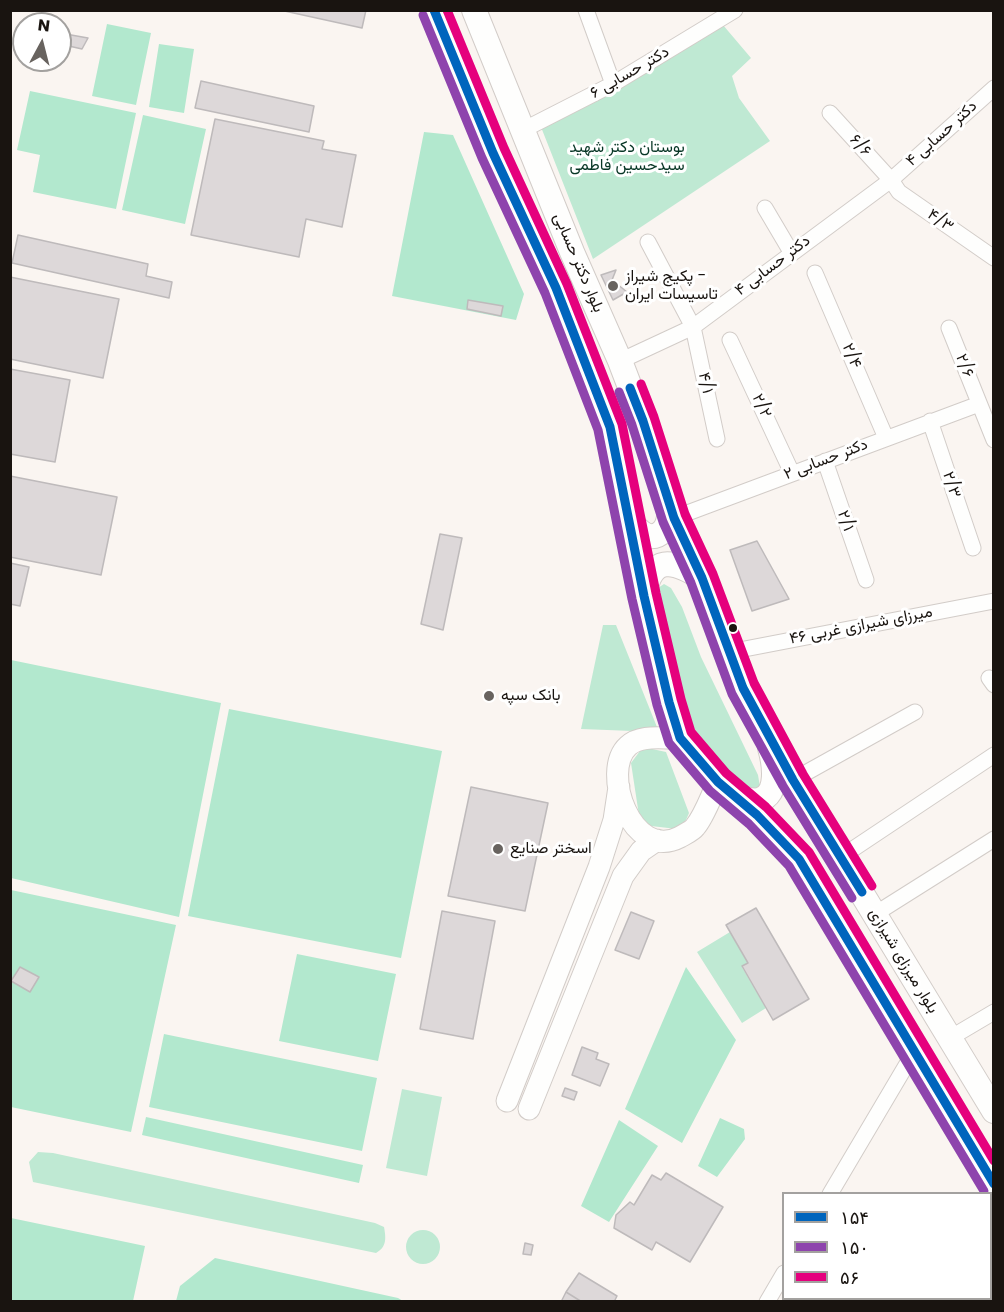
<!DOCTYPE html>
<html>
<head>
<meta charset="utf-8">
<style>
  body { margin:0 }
  #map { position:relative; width:1004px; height:1312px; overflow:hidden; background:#faf5f1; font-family:Poppins,sans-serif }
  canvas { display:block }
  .frame { position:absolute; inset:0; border:12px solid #191410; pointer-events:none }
  .legend { position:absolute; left:782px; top:1192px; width:210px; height:108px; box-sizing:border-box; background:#fff; border:2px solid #a3a19f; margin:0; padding:8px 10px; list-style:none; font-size:18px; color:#191410 }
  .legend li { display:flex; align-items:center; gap:12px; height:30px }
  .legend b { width:30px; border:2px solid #a3a19f }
  .north { position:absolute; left:12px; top:12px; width:60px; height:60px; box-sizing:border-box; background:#fff; border:2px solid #a3a19f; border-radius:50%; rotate:7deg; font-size:16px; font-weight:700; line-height:24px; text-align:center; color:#191410 }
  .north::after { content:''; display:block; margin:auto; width:21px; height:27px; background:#68635f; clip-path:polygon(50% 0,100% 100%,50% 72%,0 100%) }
</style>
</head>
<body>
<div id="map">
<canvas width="1004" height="1312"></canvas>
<div class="frame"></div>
<ul class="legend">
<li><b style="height:8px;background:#0065bd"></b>۱۵۴</li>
<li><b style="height:8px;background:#8e44ad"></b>۱۵۰</li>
<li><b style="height:8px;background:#e5007d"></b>۵۶</li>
</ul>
<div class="north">N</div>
</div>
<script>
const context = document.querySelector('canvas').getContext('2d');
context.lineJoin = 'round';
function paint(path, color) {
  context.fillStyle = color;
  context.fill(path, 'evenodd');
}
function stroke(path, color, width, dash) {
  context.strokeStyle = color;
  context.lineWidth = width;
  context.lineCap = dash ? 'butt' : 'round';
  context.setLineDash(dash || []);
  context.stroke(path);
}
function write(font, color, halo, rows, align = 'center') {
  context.font = font + ' Poppins,Vazirmatn,sans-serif';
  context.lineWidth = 6;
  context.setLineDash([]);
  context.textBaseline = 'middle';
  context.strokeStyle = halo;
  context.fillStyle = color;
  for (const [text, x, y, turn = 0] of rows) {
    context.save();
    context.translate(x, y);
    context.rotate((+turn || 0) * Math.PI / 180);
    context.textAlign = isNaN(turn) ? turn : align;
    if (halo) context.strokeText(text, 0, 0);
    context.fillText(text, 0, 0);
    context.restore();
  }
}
paint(new Path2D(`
  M723 25 751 58 732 76 739 98 770 141 593 259 541 127Z
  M664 584 671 588 682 607 701 657 758 775 760 787 752 791 719 770 691 739 655 597 658 588Z
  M603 625H616L659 732 581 729Z
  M643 747 666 752 689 813 686 820 677 829 651 826 640 822 631 763Z
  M730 932 748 963 742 967 766 1008 742 1023 697 952Z
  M402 1089 442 1097 427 1176 386 1168Z
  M38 1152 53 1153 375 1223 384 1227C386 1238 387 1247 376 1253L33 1182 29 1162Z
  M406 1247a17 17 0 1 1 34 0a17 17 0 1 1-34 0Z`), '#bfe9d3');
paint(new Path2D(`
  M107 24 151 33 136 105 92 96Z
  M159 44 194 49 184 113 149 107Z
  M30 91 136 113 116 209 33 192 40 155 17 150Z
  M143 115 206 129 185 224 122 210Z
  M424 132 453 135 524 294 516 320 392 296Z
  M11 660 221 703 179 917 11 878Z
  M229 709 442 751 401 958 188 916Z
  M11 890 176 925 131 1132 11 1107Z
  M297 954 396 974 378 1061 279 1041Z
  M686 967 736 1040 682 1143 625 1109Z
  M164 1034 377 1078 362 1151 149 1107Z
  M146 1117 363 1165 359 1183 142 1135Z
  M720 1118 744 1129 745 1139 717 1177 698 1166Z
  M619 1120 658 1146 609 1222 581 1206Z
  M11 1218 145 1246 133 1301H11Z
  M215 1258 398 1298 403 1301H176L180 1286Z`), '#b2e8ce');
const building = new Path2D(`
  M280 10H366L362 28Z
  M60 33 88 38 82 49 60 44Z
  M201 81 314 106 309 132 195 108Z
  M215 119 324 141 322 149 356 155 342 227 306 219 299 257 191 235Z
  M18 235 148 264 146 276 172 282 169 298 12 263Z
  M616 270 612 280 627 292 613 300 601 275Z
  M10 277 119 299 103 378 10 359Z
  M468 300 503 306 501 316 467 309Z
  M10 369 70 380 55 462 10 454Z
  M10 476 117 497 101 575 10 557Z
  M440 534 462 538 443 630 421 624Z
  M757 541 789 599 752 611 730 550Z
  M10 563 29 567 20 606 10 604Z
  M471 787 548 803 525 911 448 896Z
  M756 908 809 999 773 1020 742 966 748 963 726 925Z
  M442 911 495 921 473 1039 420 1029Z
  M631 912 654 921 639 959 615 950Z
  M20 967 39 977 30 992 11 981Z
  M582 1047 598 1053 596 1059 609 1064 600 1086 572 1075Z
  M565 1088 577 1092 574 1100 562 1096Z
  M666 1173 723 1207 690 1262 656 1242 652 1250 614 1228 616 1215 630 1202 634 1205 652 1175 661 1180Z
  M525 1243 533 1245 531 1255 523 1254Z
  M990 1270 994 1275V1302H880L883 1298H990Z
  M579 1273 617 1296 614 1302H582L566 1292Z
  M566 1292 582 1302H561Z`);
paint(building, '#ddd8d9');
stroke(building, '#bebabb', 1.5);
const street = new Path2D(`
  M586 10 613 84
  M830 113 891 180 899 192 994 258
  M523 130 613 84 735 10
  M765 208 791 252
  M648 242 693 327 717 439
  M815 273 886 438
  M949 328 994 440
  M730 340 792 473
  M620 361 693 327 891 180 994 88
  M930 421 973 548
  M825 461 866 580
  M674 518 979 404
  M729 652 994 601
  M989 678 994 685
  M793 780 915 712
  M841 857 994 755
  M875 914 994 839
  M950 1038 994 1012
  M830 1194 914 1052
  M767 1302 784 1273`);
const secondary = new Path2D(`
  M680 738C664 739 641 734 628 746 600 771 632 862 680 837 685 834 692 831 695 827 705 815 711 796 718 782
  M507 1101 599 867 614 820 619 787
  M529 1109 623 876 641 851 657 840`);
const primary = new Path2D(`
  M434 10 493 153 556 288 610 427 644 596 669 702 680 738 718 782 757 815 799 859 994 1185
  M474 10 572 252 620 361 643 421 674 518 702 578 743 688 793 780 994 1111
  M626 513C632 525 648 546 663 531 669 525 669 516 671 508
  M644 596C651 555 672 559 702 578
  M731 794C740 797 750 802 759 800 780 795 774 762 770 748`);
stroke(street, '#d2ccc8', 17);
stroke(secondary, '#d2ccc8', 23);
stroke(primary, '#d2ccc8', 26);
stroke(street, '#fefefd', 15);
stroke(secondary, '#fefefd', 21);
stroke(primary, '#fefefd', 24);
stroke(new Path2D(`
  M434 10 493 153 556 288 610 427 644 596 669 702 680 738 718 782 757 815 799 859 994 1184
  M630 388 643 421 674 518 702 578 743 688 793 780 862 892`), '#0065bd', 9);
stroke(new Path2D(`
  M423 15 482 158 545 293 598 430 632 599 657 705 669 743 710 791 749 824 789 866 984 1191
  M619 392 632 425 663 522 691 583 732 694 783 786 852 898`), '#8e44ad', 9);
stroke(new Path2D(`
  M447 10 504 148 567 284 622 424 656 593 681 699 691 732 726 773 766 807 809 852 994 1161
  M641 384 654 417 685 514 713 574 754 683 803 774 872 886`), '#e5007d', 9);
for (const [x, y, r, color] of [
  [613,286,6,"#68635f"],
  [733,628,5,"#191410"],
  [489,696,6,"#68635f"],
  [498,849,6,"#68635f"]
]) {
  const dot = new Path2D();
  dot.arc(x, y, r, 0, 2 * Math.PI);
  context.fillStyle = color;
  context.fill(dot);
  stroke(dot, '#fff', 2);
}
write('16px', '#191410', '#fff', [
  ["۶ دکتر حسابی",630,73,-30],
  ["۴ دکتر حسابی",942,134,-42],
  ["۶/۶",860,146,48],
  ["۴/۳",940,221,35],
  ["بلوار دکتر حسابی",578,263,67],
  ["دکتر حسابی ۴",773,266,-37],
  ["۲/۴",851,356,67],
  ["۲/۶",964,366,69],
  ["۴/۱",705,383,78],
  ["۲/۲",761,406,65],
  ["دکتر حسابی ۲",826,460,-21],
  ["۲/۳",951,485,72],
  ["۲/۱",845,521,71],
  ["میرزای شیرازی غربی ۴۶",861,626,-11],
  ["بلوار میرزای شیرازی",903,961,59]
]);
write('16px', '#073625', '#fff', [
  ["بوستان دکتر شهید",627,148],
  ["سیدحسین فاطمی",627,166]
]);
write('16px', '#191410', '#fff', [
  ["پکیج شیراز -",625,277],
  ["تاسیسات ایران",625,295],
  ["بانک سپه",501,696],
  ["اسختر صنایع",510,849]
], 'left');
</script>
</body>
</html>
